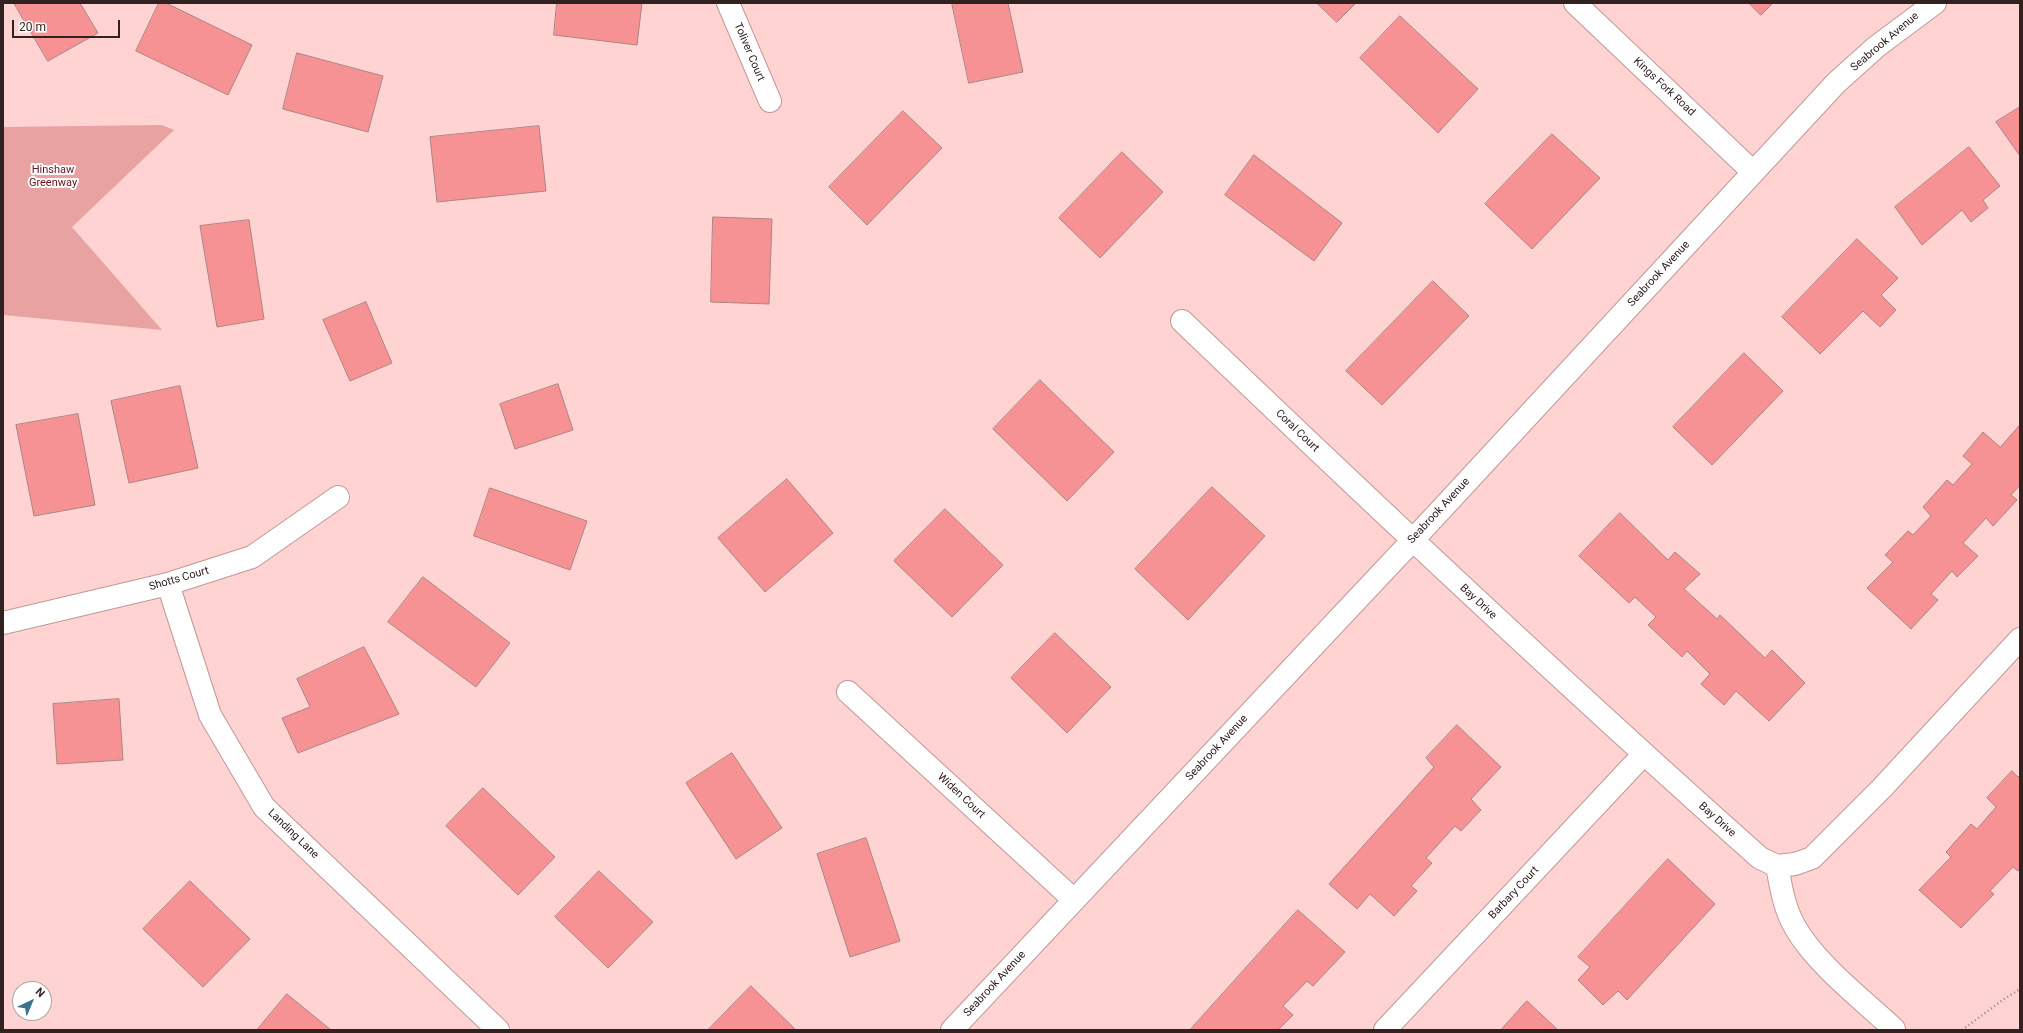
<!DOCTYPE html>
<html>
<head>
<meta charset="utf-8">
<style>
  body { margin:0 }
  #map { position:relative; width:2023px; height:1033px; overflow:hidden; background:#ffd3d1; font-family:Roboto,sans-serif }
  canvas { display:block }
  .frame { position:absolute; inset:0; border:4px solid #312121; pointer-events:none }
  .north { position:absolute; left:12px; top:981px; width:40px; height:40px; box-sizing:border-box; background:#fff; border:1px solid #ada6a6; border-radius:50%; rotate:44deg; font-size:11px; font-weight:700; line-height:16px; text-align:center; color:#312121 }
  .north::after { content:''; display:block; margin:auto; width:14px; height:18px; background:#39748c; clip-path:polygon(50% 0,100% 100%,50% 72%,0 100%) }
  .scale { position:absolute; left:12px; top:20px; width:108px; height:18px; box-sizing:border-box; border:2px solid #312121; border-top:0; padding-left:5px; font-size:12px; line-height:14px; white-space:nowrap; color:#312121; -webkit-text-stroke:3px #fff; paint-order:stroke }
</style>
</head>
<body>
<div id="map">
<canvas width="2023" height="1033"></canvas>
<div class="frame"></div>
<div class="north">N</div>
<div class="scale">20 m</div>
</div>
<script>
const context = document.querySelector('canvas').getContext('2d');
context.lineJoin = 'round';
function paint(path, color) {
  context.fillStyle = color;
  context.fill(path, 'evenodd');
}
function stroke(path, color, width, dash) {
  context.strokeStyle = color;
  context.lineWidth = width;
  context.lineCap = dash ? 'butt' : 'round';
  context.setLineDash(dash || []);
  context.stroke(path);
}
function write(font, color, halo, rows, align = 'center') {
  context.font = font + ' Roboto,sans-serif';
  context.lineWidth = 4;
  context.setLineDash([]);
  context.textBaseline = 'middle';
  context.strokeStyle = halo;
  context.fillStyle = color;
  for (const [text, x, y, turn = 0] of rows) {
    context.save();
    context.translate(x, y);
    context.rotate((+turn || 0) * Math.PI / 180);
    context.textAlign = isNaN(turn) ? turn : align;
    if (halo) context.strokeText(text, 0, 0);
    context.fillText(text, 0, 0);
    context.restore();
  }
}
paint(new Path2D(`
  M162 125 174 130 72 227 162 330 3 315V127Z`), '#e8a2a1');
const building = new Path2D(`
  M14 3H80L98 33 48 61Z
  M159 3H166L252 45 228 95 136 51Z
  M557 3H642L637 45 554 35Z
  M952 3H1008L1023 72 969 83Z
  M1317 3H1356L1337 22Z
  M1749 3H1773L1761 15Z
  M1400 16 1478 89 1438 133 1360 58Z
  M297 53 383 76 368 132 283 109Z
  M2020 107V156L1996 122Z
  M903 111 942 148 867 225 829 187Z
  M539 126 546 191 437 202 430 137Z
  M1552 134 1600 178 1532 249 1485 204Z
  M1969 147 2000 186 1983 200 1988 208 1971 222 1962 210 1922 245 1895 207Z
  M1122 152 1163 192 1100 258 1059 218Z
  M1254 155 1342 223 1314 261 1225 195Z
  M713 217 772 219 769 304 711 302Z
  M249 220 264 319 217 327 200 226Z
  M1857 239 1898 278 1881 295 1896 310 1880 327 1863 311 1820 354 1782 317Z
  M1433 281 1469 316 1382 405 1346 371Z
  M366 302 392 363 350 381 323 320Z
  M1744 353 1783 391 1712 465 1673 427Z
  M1040 380 1114 452 1067 501 993 429Z
  M558 384 573 430 515 449 500 404Z
  M180 386 198 468 129 483 111 401Z
  M78 414 95 505 34 516 16 425Z
  M2020 425V485L2011 495 2017 500 1993 526 1986 518 1963 543 1978 556 1957 577 1952 571 1931 594 1938 600 1911 629 1867 588 1893 562 1885 555 1908 531 1913 535 1931 516 1923 507 1947 480 1953 485 1972 464 1963 456 1983 432 2000 447Z
  M787 479 833 533 765 592 718 538Z
  M1212 487 1265 536 1188 620 1135 569Z
  M490 488 587 521 570 570 474 536Z
  M945 509 1003 565 952 617 894 561Z
  M1620 513 1668 560 1675 552 1700 574 1684 589 1717 619 1720 615 1765 658 1772 650 1805 683 1769 721 1736 691 1724 705 1701 684 1710 674 1687 651 1682 657 1648 625 1656 617 1635 597 1629 603 1579 556Z
  M423 577 510 643 476 687 388 622Z
  M1055 633 1111 687 1067 733 1011 678Z
  M364 647 399 714 298 753 282 718 310 707 297 679Z
  M119 699 123 760 57 764 53 704Z
  M1457 725 1501 767 1471 799 1481 810 1461 831 1455 826 1426 858 1432 863 1411 886 1417 891 1394 916 1370 894 1357 909 1329 884 1434 767 1426 758Z
  M732 753 782 828 736 859 686 783Z
  M2012 771 2018 777 2020 775V868L2018 871 2013 867 1990 891 1994 894 1961 928 1919 890 1951 857 1946 852 1971 824 1977 829 1996 807 1987 798Z
  M483 788 555 857 518 895 446 826Z
  M866 838 900 941 850 957 817 854Z
  M1668 859 1715 904 1627 1000 1618 991 1603 1005 1578 980 1590 967 1578 957Z
  M599 871 653 922 608 968 555 917Z
  M190 881 250 939 203 987 143 929Z
  M1298 910 1345 952 1313 986 1307 981 1283 1006 1293 1015 1278 1030H1190Z
  M751 986 796 1030H708Z
  M287 994 331 1030H257Z
  M1527 1001 1558 1030H1501Z`);
paint(building, '#f69293');
stroke(building, '#ac8483', 1);
const street = new Path2D(`
  M728 3 770 101
  M1575 3 1753 172
  M1182 321C1372 503 1563 683 1760 858L1777 866 1795 864 1812 858 1882 788 2020 639
  M168 584 210 715 264 807 498 1030
  M3 623 168 584 252 557 338 497
  M848 692 1074 900
  M1777 866C1781 887 1784 908 1795 927 1815 963 1863 1000 1894 1029
  M952 1030 1412 541 1836 83 1876 47 1935 3
  M1385 1030 1643 755`);
stroke(street, '#c19897', 24);
stroke(new Path2D(`
  M1962 1030 2004 999 2020 989`), '#9c7e7d', 2.5, [1, 3]);
stroke(street, '#fff', 22);
write('11px', '#312121', '#fff', [
  ["Seabrook Avenue",1885,42,-40],
  ["Toliver Court",749,52,67],
  ["Kings Fork Road",1664,87,43],
  ["Seabrook Avenue",1659,274,-47],
  ["Coral Court",1297,431,44],
  ["Seabrook Avenue",1439,511,-47],
  ["Shotts Court",179,579,-16],
  ["Bay Drive",1478,602,43],
  ["Seabrook Avenue",1217,748,-47],
  ["Widen Court",961,796,43],
  ["Bay Drive",1717,820,42],
  ["Landing Lane",293,834,44],
  ["Barbary Court",1514,893,-47],
  ["Seabrook Avenue",995,984,-47]
]);
write('11px', '#68101c', '#fff', [
  ["Hinshaw",53,170],
  ["Greenway",53,183]
]);
</script>
</body>
</html>
